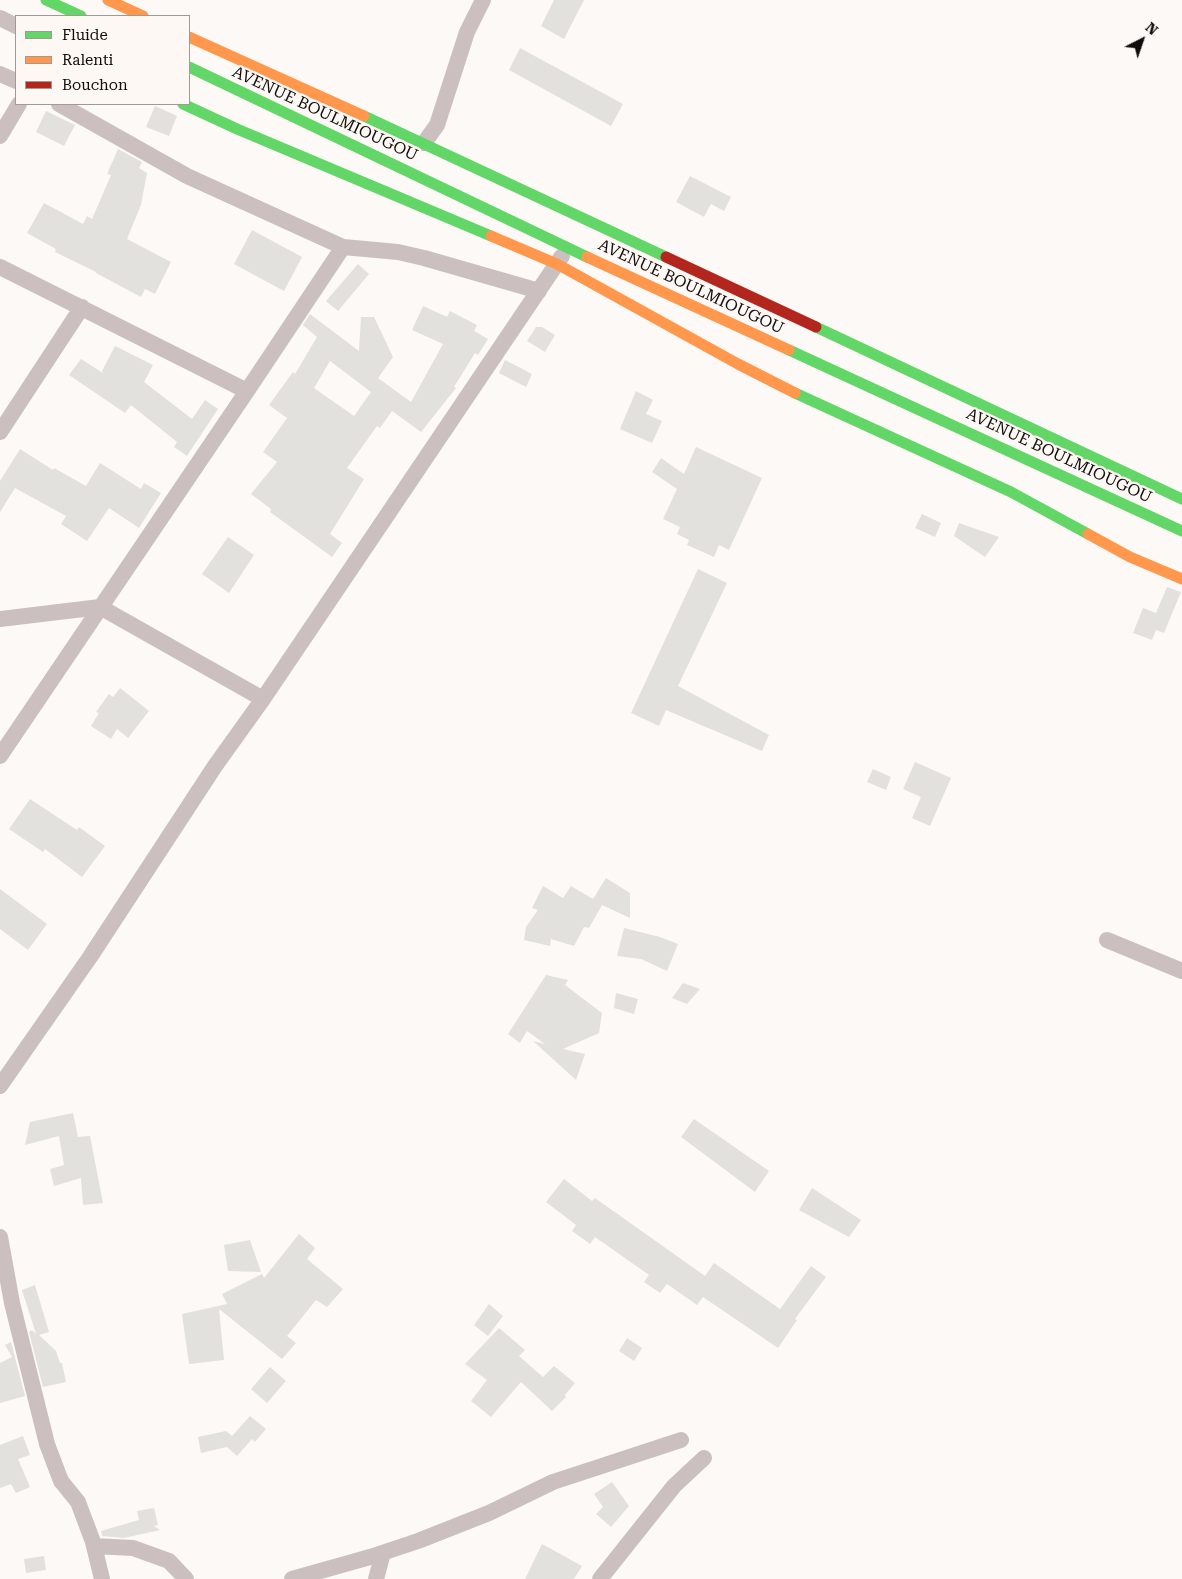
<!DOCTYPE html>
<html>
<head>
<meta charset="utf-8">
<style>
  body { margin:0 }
  #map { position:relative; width:1182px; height:1579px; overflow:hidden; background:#fcf9f6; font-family:"Roboto Serif",serif }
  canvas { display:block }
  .legend { position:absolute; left:15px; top:15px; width:175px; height:90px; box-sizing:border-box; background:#fef8f4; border:1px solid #9f9a97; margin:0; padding:6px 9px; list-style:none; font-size:15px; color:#100d0c }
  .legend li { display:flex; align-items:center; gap:10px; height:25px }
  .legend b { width:25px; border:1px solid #9f9a97 }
  .north { position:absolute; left:1117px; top:15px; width:50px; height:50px; -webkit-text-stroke:4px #fef8f4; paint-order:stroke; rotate:41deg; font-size:14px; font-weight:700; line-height:20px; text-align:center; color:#100d0c }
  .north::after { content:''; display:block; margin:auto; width:18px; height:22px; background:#100d0c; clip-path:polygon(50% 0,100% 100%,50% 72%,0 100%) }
</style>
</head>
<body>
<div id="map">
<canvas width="1182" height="1579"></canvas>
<ul class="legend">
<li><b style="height:6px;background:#63d668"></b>Fluide</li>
<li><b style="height:6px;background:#ff974d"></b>Ralenti</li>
<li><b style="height:6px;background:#b3261e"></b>Bouchon</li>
</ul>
<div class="north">N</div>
</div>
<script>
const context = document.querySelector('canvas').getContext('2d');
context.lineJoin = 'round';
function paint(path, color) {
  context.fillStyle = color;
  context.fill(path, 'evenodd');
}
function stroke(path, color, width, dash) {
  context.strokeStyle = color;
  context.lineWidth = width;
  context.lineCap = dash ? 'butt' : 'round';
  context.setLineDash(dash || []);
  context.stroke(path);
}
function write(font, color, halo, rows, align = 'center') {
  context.font = font + ' "Roboto Serif",serif';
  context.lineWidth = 4.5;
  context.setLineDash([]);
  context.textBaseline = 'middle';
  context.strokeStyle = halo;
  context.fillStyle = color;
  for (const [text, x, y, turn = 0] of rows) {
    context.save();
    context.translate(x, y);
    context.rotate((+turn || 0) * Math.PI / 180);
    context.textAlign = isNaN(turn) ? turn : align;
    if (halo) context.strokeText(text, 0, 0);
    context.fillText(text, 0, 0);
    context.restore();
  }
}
paint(new Path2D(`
  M554 0H584L564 39 541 26Z
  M520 48 623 104 611 126 509 70Z
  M155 106 177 116 169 136 146 127Z
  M46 111 75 125 64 146 36 132Z
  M118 149 142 162 139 168 147 173 141 205 127 239 171 262 155 294 145 289 141 297 96 273V272L55 252 56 249 27 233 44 203 83 224 87 216 92 219 111 175 107 174Z
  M690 176 731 197 724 211 711 204 704 217 676 202Z
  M252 230 302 257 284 291 234 264Z
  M358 264 369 274 338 311 326 301Z
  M423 306 447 317 450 311 477 325 474 331 488 339 478 355 475 353 454 387 456 388 421 432 392 411 380 428 377 426 347 468 364 479 330 534 342 543 332 557 270 512 271 509 251 494 277 462 263 452 287 418 269 405 293 372 295 374 317 337 303 325 310 314 359 351 361 317H374L393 357 378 378 411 402 443 344 412 330ZM330 361 371 392 354 416 314 388Z
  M536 327H542L555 335 545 352 527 341Z
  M115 346 153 365 144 382 192 419 205 400 218 409 187 456 174 447 177 442 131 405 125 413 69 375 81 359 103 373 102 371Z
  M505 360 532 374 526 387 499 373Z
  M636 391 653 400 646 414 662 421 652 443 620 429Z
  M696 447 762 478 729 550 719 545 714 557 687 545 689 540 677 534 680 527 663 519 677 489 652 472 661 458 684 474Z
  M20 449 53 470 54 468 86 486 100 463 141 489 144 483 161 493 139 528 109 508 87 541 61 524 66 516 15 488 0 512V481Z
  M922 514 941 523 935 537 915 528Z
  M959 523 999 537 985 557 954 536Z
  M228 537 254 555 229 593 202 574Z
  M698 569 727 583 678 686 769 735 762 751 666 710 659 726 631 713Z
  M1167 587 1181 592 1164 633 1156 630 1152 640 1133 633 1143 608 1156 613Z
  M120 688 149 711 128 738 117 729 111 739 91 726 99 713 96 712 109 694 113 697Z
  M915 762 951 778 930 826 912 818 921 797 903 789Z
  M873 769 891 777 886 790 867 782Z
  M30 799 77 830 79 827 105 846 82 877 45 849 43 852 9 829Z
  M606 878 630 893V918L602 905 589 928 584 927 574 946 551 939 550 946 524 940 526 927 538 910 532 908 543 886 563 898 571 886 593 899Z
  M0 889 47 924 28 950 0 929Z
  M624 928 660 937 678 944 667 971 641 959 617 956Z
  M546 975 568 980 565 985 602 1013 599 1033 563 1049 585 1054 576 1080 533 1041 545 1044 527 1031 520 1043 508 1034Z
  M683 983 700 989 687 1004 672 998Z
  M616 993 638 999 634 1014 614 1008Z
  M73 1113 78 1137 90 1136 103 1203 83 1205 81 1178 54 1186 50 1169 64 1165 59 1136 25 1145 30 1122Z
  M694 1119 769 1171 755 1192 681 1137Z
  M564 1179 592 1201 595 1198 705 1276 714 1263 780 1309 811 1266 826 1277 795 1319 797 1320 778 1348 703 1297 697 1305 667 1284 660 1293 644 1282 649 1275 595 1237 590 1244 572 1231 576 1225 546 1202Z
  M812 1188 861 1220 849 1237 799 1210Z
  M299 1234 315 1248 307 1259 343 1289 327 1307 316 1300 287 1336 296 1343 282 1359 219 1309 224 1360 189 1364 182 1314 227 1304 222 1294 262 1274 264 1278Z
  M250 1240 261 1272 228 1271 224 1245Z
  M35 1285 49 1332 39 1335 56 1351 60 1363H62L66 1382 43 1387 29 1332 32 1330 36 1334 22 1290Z
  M489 1304 503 1316 488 1336 474 1325Z
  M499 1328 525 1350 519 1356 543 1377 554 1366 575 1383 565 1395 566 1397 552 1411 521 1382 491 1417 471 1401 487 1380 465 1364Z
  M627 1338 642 1348 634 1361 619 1351Z
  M11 1342 25 1396 0 1403V1363L12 1357 5 1345Z
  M270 1367 286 1381 267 1403 251 1389Z
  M250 1416 266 1429 255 1442 252 1439 237 1456 227 1447 201 1453 198 1437 226 1431 232 1436Z
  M23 1436 30 1455 18 1459 30 1487 16 1493 11 1484 0 1488V1445Z
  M612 1482 629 1506 611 1527 596 1514 603 1507 594 1494Z
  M154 1508 158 1525 154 1526 160 1530 124 1538 102 1536 101 1531 139 1520 137 1511Z
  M542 1544 582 1566 574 1579H525Z
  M44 1556 46 1570 26 1573 24 1559Z`), '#e3e1de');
stroke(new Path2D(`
  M0 18 16 26
  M0 74 16 81
  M59 104 187 176 343 247 398 252 424 258 539 291
  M0 136 19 104
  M424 143 437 125 467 32 483 0
  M0 267 247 391
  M0 432 82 307
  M0 619 100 607 263 699
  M0 756 247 391 343 247
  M1107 940 1182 971
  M0 1086 90 957 215 766 263 699 562 256
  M0 1237 12 1303 47 1444 61 1481 78 1502 93 1542 102 1579
  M94 1546 133 1548 169 1561 186 1579
  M292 1579 370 1557 418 1541 489 1513 553 1482 681 1440
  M376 1579 383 1553
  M600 1579 674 1486 704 1458`), '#cbc0bf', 16);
stroke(new Path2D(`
  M46 0 81 16
  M189 67 587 257
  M183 104 237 129 491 236
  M364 116 666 257
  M816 327 1182 499
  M789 350 1182 531
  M795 393 1011 492 1088 534`), '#63d668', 11);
stroke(new Path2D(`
  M108 0 143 16
  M189 37 364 116
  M491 236 557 264 738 364 795 393
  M587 257 789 350
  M1088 534 1130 557 1182 579`), '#ff974d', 11);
stroke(new Path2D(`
  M666 257 816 327`), '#b3261e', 11);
write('16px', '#100d0c', '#fef8f4', [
  ["AVENUE BOULMIOUGOU",325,114,25],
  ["AVENUE BOULMIOUGOU",691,287,25],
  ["AVENUE BOULMIOUGOU",1059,456,25]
]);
</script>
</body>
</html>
